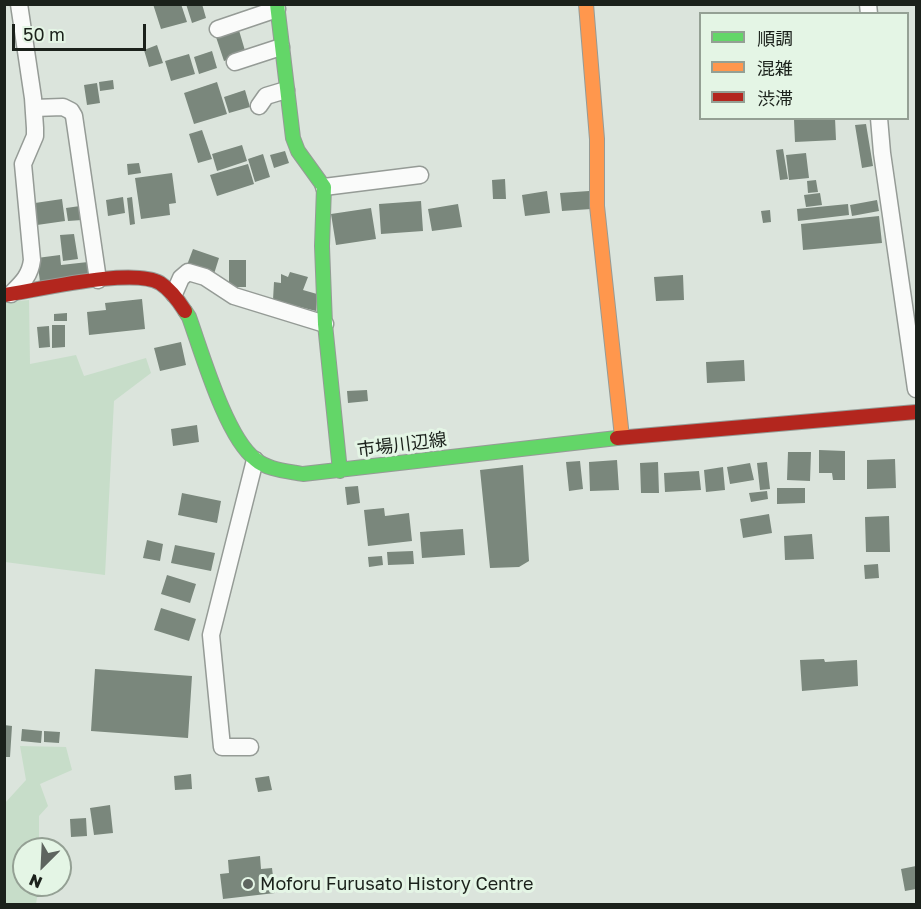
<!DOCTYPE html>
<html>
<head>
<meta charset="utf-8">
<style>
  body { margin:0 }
  #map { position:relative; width:921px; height:909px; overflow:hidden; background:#dbe4dc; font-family:"Golos Text","Noto Sans JP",sans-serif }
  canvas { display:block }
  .frame { position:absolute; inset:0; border:6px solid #1b211b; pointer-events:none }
  .legend { position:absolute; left:699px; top:12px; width:210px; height:108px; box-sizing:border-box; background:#e4f5e5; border:2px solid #94a094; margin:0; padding:8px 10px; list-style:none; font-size:18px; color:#1b211b }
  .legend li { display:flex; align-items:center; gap:12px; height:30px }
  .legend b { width:30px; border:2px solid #94a094 }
  .north { position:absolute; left:12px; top:837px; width:60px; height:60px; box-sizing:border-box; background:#e4f5e5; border:2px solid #94a094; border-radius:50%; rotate:204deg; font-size:16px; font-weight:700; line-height:24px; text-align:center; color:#1b211b }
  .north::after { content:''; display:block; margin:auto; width:21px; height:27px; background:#5e655f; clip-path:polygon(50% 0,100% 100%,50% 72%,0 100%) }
  .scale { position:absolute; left:12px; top:24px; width:134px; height:27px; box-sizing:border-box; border:3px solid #1b211b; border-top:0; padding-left:8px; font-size:18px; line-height:21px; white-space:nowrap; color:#1b211b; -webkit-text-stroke:4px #e4f5e5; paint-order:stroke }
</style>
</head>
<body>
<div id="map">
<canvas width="921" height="909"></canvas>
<div class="frame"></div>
<ul class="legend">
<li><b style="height:8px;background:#63d668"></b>順調</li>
<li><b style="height:8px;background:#ff974d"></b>混雑</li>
<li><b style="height:8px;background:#b3261e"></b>渋滞</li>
</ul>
<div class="north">N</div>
<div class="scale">50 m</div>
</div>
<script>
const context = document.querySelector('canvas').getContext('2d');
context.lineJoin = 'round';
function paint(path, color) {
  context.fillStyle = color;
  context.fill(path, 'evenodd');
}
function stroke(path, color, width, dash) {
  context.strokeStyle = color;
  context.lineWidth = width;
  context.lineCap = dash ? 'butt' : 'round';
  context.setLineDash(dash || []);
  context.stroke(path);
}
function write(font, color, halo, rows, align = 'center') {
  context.font = font + ' "Golos Text","Noto Sans JP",sans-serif';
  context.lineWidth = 6;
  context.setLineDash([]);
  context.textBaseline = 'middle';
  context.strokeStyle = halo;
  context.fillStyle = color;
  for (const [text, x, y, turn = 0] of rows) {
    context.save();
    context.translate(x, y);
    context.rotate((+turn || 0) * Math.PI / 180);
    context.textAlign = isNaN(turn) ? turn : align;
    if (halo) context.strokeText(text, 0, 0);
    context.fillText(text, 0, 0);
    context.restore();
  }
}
paint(new Path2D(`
  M4 276 10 302 29 300 30 364 76 355 84 376 146 358 151 373 114 401 105 575 5 562Z
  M20 746 66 747 72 770 40 784 48 806 39 816V849H24V885H39L36 904H5V803L26 780Z`), '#c7ddc9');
paint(new Path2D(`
  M153 4H181L187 22 161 29Z
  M186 4H202L206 18 192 23Z
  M238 27 246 54 224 61 215 34Z
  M157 45 163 63 149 67 144 50Z
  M212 51 217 68 199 74 194 57Z
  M189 54 195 74 171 81 165 61Z
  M113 80 114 89 100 91 99 82Z
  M217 82 227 114 194 124 184 93Z
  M97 83 100 103 87 105 84 85Z
  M245 90 250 107 229 113 224 97Z
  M835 118 836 140 795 142 794 120Z
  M866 124 873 166 862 168 855 125Z
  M202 130 212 159 198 163 189 134Z
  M242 145 247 161 217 171 212 154Z
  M783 149 788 179 780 180 776 150Z
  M285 151 289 163 274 168 270 155Z
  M806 153 809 178 789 180 786 155Z
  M263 154 270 177 255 182 248 159Z
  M139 163 141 173 128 175 127 164Z
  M248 164 254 184 217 196 210 175Z
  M172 173 176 203 169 204 170 215 141 219 135 178Z
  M505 179 506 199H493L492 180Z
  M816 180 818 192 808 193 807 181Z
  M547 191 550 213 525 216 522 195Z
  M589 191 591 209 562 211 560 193Z
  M820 193 822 205 806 207 804 195Z
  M123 197 125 213 108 216 106 200Z
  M132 197 135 224 130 225 127 198Z
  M62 199 65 221 37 225 35 203Z
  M877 200 879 211 852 216 850 205Z
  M421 201 423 231 381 234 379 204Z
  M458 204 462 227 432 231 428 209Z
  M848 204 849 215 798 221 797 209Z
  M80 206 82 220 68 221 66 208Z
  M371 208 376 239 336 245 331 214Z
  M770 210 771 222 763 223 761 211Z
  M879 216 882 243 803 250 801 224Z
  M74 234 78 259 63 261 60 235Z
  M193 249 219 258 214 274 187 265Z
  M60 255 61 265 88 262 90 276 40 282 37 258Z
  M229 260H246V287H229Z
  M290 272 308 277 303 290 317 294 316 311 273 300 274 282 281 283V274L288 277Z
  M683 275 684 300 656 301 654 277Z
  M142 299 145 329 89 335 87 312 106 310 105 303Z
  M67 313V321H54V314Z
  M52 325H65V347L52 348Z
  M49 326 50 347 39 348 37 327Z
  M181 342 186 365 160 371 154 348Z
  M744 360 745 381 707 383 706 362Z
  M367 390 368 401 348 403 347 391Z
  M197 425 199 442 173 446 171 429Z
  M819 450 845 451V480H833L832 473H819Z
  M788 452H811L810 481 787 480Z
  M895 459 896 488 867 489V460Z
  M617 460 619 490 590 491 589 462Z
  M580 461 583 489 569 491 566 462Z
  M658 462 659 493H641L640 463Z
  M767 462 770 489 760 490 757 463Z
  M750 463 754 480 730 484 727 467Z
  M523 465 529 561 519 567 490 568 480 470Z
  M723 467 725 490 706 492 704 470Z
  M699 471 701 490 665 492 664 473Z
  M358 486 360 503 347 505 345 487Z
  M777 488H805V503L777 504Z
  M767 491 768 499 751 502 749 493Z
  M182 493 221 501 217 523 178 515Z
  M384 508 385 516 409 513 412 541 368 546 364 510Z
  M769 514 772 533 743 538 740 519Z
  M889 516 890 552H866L865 517Z
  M463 529 465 555 422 558 420 532Z
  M812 534 814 559 785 560 784 536Z
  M147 540 163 544 160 561 143 558Z
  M175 545 215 553 211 571 171 563Z
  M413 551 414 564 388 565 387 552Z
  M382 556 383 565 369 567 368 557Z
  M878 564 879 578 865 579 864 565Z
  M167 575 196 584 190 603 161 594Z
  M161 608 196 619 189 641 154 630Z
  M824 659 825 662 857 660 858 686 802 691 800 660Z
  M95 669 192 676 188 738 91 731Z
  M4 725 12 726 10 757H4Z
  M22 729 42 731 41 743 21 741Z
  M44 731 60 732 59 743 44 742Z
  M191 774 192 789 175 790 174 776Z
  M269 776 272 790 258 792 255 778Z
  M110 805 113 833 94 835 90 808Z
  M86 818 87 836 71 837 70 819Z
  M260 856 261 869 272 868 275 893 223 899 220 874 229 873 228 860Z
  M916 866V889L905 891 901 869Z`), '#7a877c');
const street = new Path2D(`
  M868 4 869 14
  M218 29 277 9
  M235 62 281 47
  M259 106 266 96 286 90
  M34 108 63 107 71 111 74 116 98 280
  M879 118 882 153 916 389
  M324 187 420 175
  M11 294C22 283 30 276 32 260L23 164 35 136V128L33 98 19 4
  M174 294 181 278 188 272 205 277 234 296 325 324
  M250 747H222L211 635 255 460`);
const fast = new Path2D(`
  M277 4 293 138 298 151 324 187 322 246 325 324 340 471
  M185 311 189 317C202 353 226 437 255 459 267 470 288 471 303 474L617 438`);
const slow = new Path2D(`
  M586 4 597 139V206L622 437`);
const jam = new Path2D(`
  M4 295C38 290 133 267 160 283 171 290 178 300 185 311
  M617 438 916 412`);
stroke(street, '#959b96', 19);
stroke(fast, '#959b96', 16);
stroke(slow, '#959b96', 16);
stroke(jam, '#959b96', 16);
stroke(street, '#fafbfa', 16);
stroke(fast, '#63d668', 14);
stroke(slow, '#ff974d', 14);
stroke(jam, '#b3261e', 14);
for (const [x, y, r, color] of [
  [248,884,6,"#5e655f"]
]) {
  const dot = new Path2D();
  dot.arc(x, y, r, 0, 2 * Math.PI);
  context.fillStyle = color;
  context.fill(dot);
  stroke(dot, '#e4f5e5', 2);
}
write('18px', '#1b211b', '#e4f5e5', [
  ["市場川辺線",402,445,-7]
]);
write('18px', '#1b211b', '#e4f5e5', [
  ["Moforu Furusato History Centre",260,884]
], 'left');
</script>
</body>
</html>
